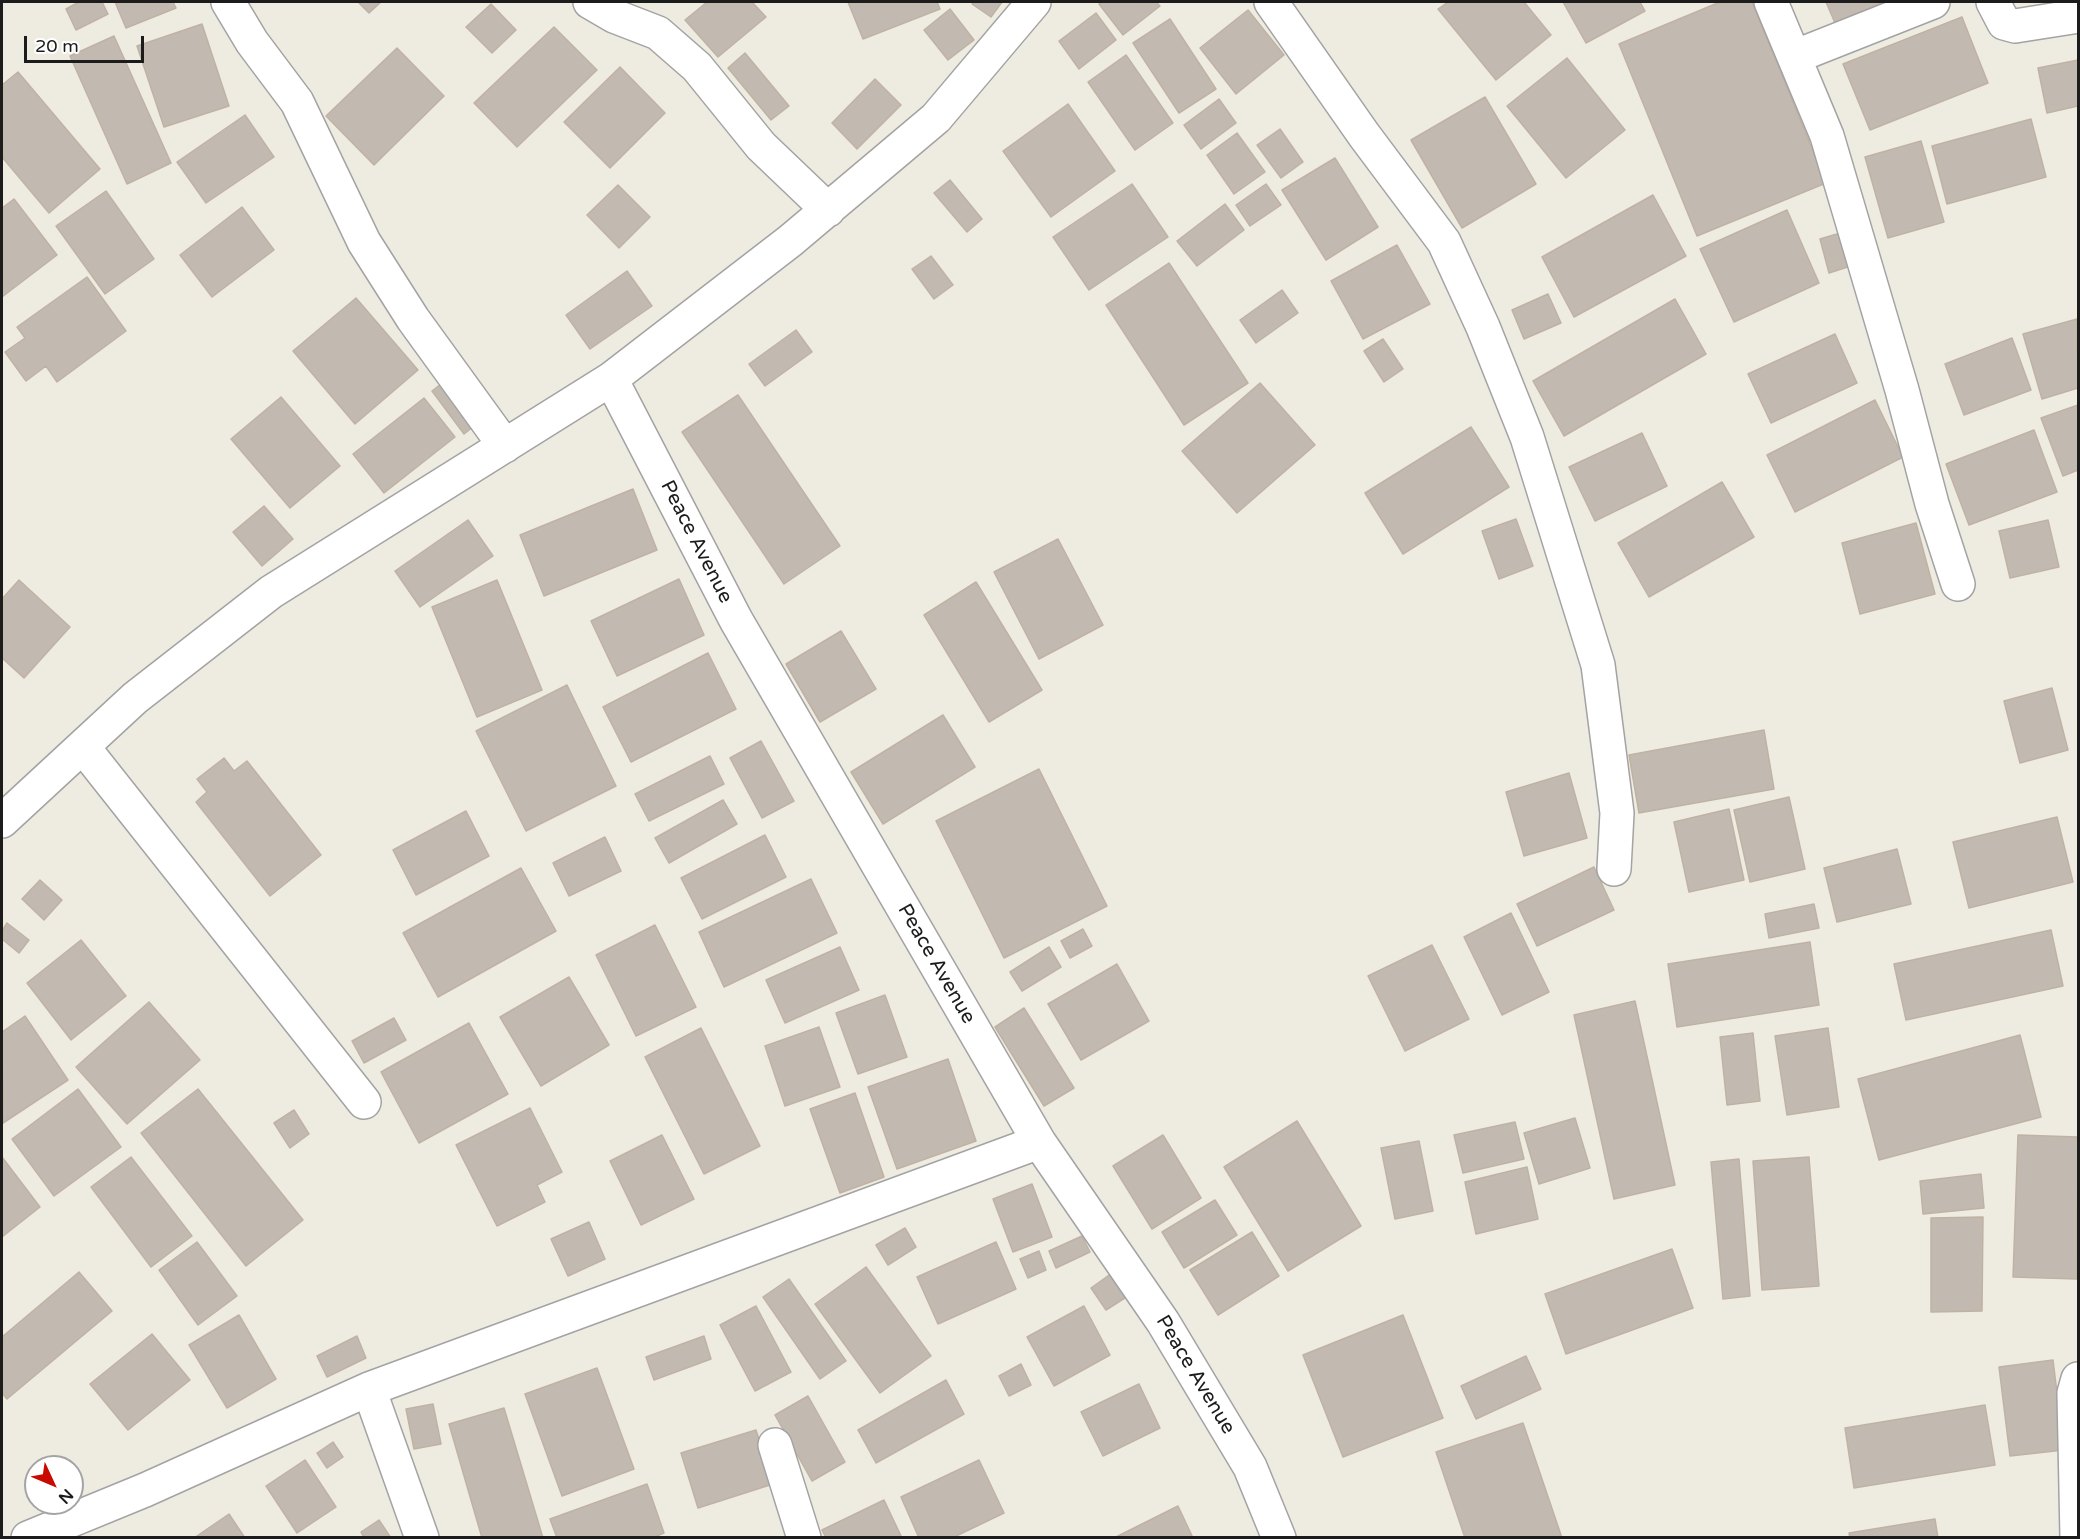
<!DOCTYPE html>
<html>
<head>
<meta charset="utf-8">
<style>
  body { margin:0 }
  #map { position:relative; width:2080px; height:1539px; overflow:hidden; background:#eeebe1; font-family:"Varela Round",sans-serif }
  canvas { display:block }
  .frame { position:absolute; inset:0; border:3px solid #1c1c1c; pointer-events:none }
  .north { position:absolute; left:24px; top:1455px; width:60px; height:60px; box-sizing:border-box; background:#fff; border:2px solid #a4a4a4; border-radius:50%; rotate:134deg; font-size:16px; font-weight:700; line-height:24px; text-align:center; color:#1c1c1c }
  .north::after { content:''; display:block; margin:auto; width:21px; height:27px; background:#c90a00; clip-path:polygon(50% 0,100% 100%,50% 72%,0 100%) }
  .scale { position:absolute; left:24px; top:36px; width:120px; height:27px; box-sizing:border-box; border:3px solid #1c1c1c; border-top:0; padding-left:8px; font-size:18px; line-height:21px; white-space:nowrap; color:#1c1c1c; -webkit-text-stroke:4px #fff; paint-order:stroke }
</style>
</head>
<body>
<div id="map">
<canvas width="2080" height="1539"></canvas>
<div class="frame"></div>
<div class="north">N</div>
<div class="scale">20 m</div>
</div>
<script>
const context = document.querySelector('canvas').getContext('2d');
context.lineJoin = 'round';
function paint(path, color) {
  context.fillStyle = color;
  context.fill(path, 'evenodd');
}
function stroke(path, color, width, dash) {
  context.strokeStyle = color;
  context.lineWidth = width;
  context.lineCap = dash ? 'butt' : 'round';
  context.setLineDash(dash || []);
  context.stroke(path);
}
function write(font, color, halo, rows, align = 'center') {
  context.font = font + ' "Varela Round",sans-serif';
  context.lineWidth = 5;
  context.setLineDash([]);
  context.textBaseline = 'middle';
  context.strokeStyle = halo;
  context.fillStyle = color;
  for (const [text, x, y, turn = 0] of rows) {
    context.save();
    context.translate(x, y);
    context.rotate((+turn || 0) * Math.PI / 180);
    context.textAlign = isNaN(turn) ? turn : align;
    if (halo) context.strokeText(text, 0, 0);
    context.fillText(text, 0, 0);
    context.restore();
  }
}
const building = new Path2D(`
  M79 2H102L108 14 76 30 66 9Z
  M115 2H173L176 8 126 28Z
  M358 2H381L369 13Z
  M707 2H752L766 17 718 57 685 20Z
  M848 2H937L940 9 863 39Z
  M974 2H1002L991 17 972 4Z
  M1103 2H1156L1160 6 1123 35 1099 4Z
  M1448 2H1524L1551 35 1496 80 1438 9Z
  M1563 2H1640L1645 11 1586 43Z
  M1720 2H1752L1826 183 1697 236 1619 44Z
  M1826 2H1883L1835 23Z
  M491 4 516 30 492 53 466 27Z
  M950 9 974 40 948 60 924 30Z
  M1248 10 1284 55 1236 94 1200 48Z
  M1096 13 1116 40 1079 69 1059 41Z
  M1962 17 1988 83 1870 130 1843 64Z
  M1170 19 1216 89 1179 113 1133 43Z
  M202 24 229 106 164 127 137 46Z
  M554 27 597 70 517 147 474 103Z
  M114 36 171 163 127 184 70 56Z
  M397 48 444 96 374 165 326 116Z
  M745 53 789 106 771 120 728 68Z
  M1126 55 1173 123 1135 150 1088 82Z
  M1567 58 1625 130 1566 178 1507 106Z
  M2078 60V106L2047 113 2038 68Z
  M620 67 665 113 610 168 564 122Z
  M18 72 100 169 49 213 2 157V85Z
  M875 79 901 105 857 149 832 123Z
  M1485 97 1536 184 1462 228 1411 140Z
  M1219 99 1236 123 1201 149 1184 125Z
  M1068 104 1115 171 1051 217 1003 151Z
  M245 115 274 157 206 203 177 162Z
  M2031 119 2046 177 1947 204 1932 146Z
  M1280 129 1303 162 1281 178 1257 145Z
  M1237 133 1265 172 1234 194 1207 155Z
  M1921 141 1944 222 1888 238 1865 157Z
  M1335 158 1378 227 1326 260 1282 190Z
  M950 180 982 219 967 232 934 193Z
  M1132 184 1168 237 1089 290 1053 237Z
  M1266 184 1281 205 1250 226 1236 205Z
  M618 185 650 217 619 248 587 215Z
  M106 191 154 259 105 294 56 226Z
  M1653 195 1686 256 1574 317 1542 257Z
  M14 199 57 255 2 297V208Z
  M1225 204 1244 230 1197 266 1177 241Z
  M242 207 274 250 212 297 180 255Z
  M1787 210 1819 283 1734 322 1700 249Z
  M1847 231 1857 264 1829 273 1820 239Z
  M1397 245 1430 304 1363 339 1331 281Z
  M931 256 953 285 934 299 912 269Z
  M1169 263 1248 383 1184 425 1106 305Z
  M627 271 652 306 590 349 566 315Z
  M87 277 126 331 57 382 46 366 26 381 5 352 25 338 17 327Z
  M1282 290 1298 313 1256 343 1240 320Z
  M1548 294 1561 323 1524 339 1512 310Z
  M356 298 418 370 355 424 293 351Z
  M1675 299 1706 354 1564 436 1533 381Z
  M2077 319 2078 388 2042 399 2023 334Z
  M796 330 812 352 765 386 749 364Z
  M1835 334 1857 383 1771 423 1748 374Z
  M2012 338 2031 390 1964 415 1945 364Z
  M1383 339 1403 369 1384 382 1364 351Z
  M446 380 478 423 464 434 432 391Z
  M1260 383 1315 445 1237 513 1182 451Z
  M738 395 840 546 784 584 682 432Z
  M281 397 340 466 290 508 231 439Z
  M424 398 455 437 384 493 353 454Z
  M1875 400 1903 457 1795 512 1767 455Z
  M2078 405V470L2063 476 2041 418Z
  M1471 427 1509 487 1403 554 1365 493Z
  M2034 430 2057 492 1969 525 1946 464Z
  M1642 433 1667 486 1595 521 1569 467Z
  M1722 482 1754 537 1649 597 1618 543Z
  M633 489 657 550 544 596 520 535Z
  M264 506 293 539 262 566 233 532Z
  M1516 519 1533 566 1499 579 1482 531Z
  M468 520 493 556 420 607 395 571Z
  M2048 520 2059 567 2010 578 1999 531Z
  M1916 523 1935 594 1860 614 1842 543Z
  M1058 539 1103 625 1039 659 994 572Z
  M679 579 704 635 617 676 591 621Z
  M19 580 70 627 24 678 2 658V599Z
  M497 580 542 690 477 717 432 607Z
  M976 582 1042 690 989 722 924 615Z
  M841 631 876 689 820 722 786 664Z
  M708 653 736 709 631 762 603 707Z
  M567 685 616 786 526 831 476 731Z
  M2052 688 2068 750 2020 763 2004 701Z
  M943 715 975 767 883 824 851 772Z
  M1764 730 1774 789 1639 813 1629 755Z
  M761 741 794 801 762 818 730 758Z
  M710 756 724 784 649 821 635 794Z
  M224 758 234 771 247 761 321 855 270 896 196 802 207 792 197 779Z
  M1039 769 1107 906 1004 958 936 821Z
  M1569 773 1587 838 1524 856 1506 792Z
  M1789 797 1805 869 1750 882 1734 810Z
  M723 800 737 824 669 863 655 838Z
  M1729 809 1744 880 1689 892 1674 822Z
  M466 811 489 856 416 895 393 850Z
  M2057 817 2073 882 1969 908 1953 842Z
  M765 835 786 877 702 919 681 878Z
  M605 837 621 871 569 896 553 863Z
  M1897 849 1911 904 1837 922 1824 868Z
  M1594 867 1614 910 1537 946 1517 904Z
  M521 868 556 931 438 997 403 933Z
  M811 879 837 933 724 987 699 932Z
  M40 880 62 900 44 920 22 899Z
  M1814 904 1819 928 1769 938 1765 914Z
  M1511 913 1549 992 1502 1015 1464 937Z
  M7 923 29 940 19 953 2 939V931Z
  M655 925 696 1007 636 1036 596 955Z
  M1083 929 1092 946 1070 958 1061 941Z
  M2051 930 2063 986 1906 1020 1894 964Z
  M81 940 126 996 71 1040 27 983Z
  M1810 942 1819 1005 1677 1027 1668 964Z
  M1432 945 1469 1019 1405 1051 1368 976Z
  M840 947 859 990 785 1023 766 980Z
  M1049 947 1061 967 1022 991 1010 972Z
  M1117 964 1149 1021 1081 1060 1048 1004Z
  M569 977 609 1045 541 1086 500 1017Z
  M885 995 907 1057 858 1074 836 1013Z
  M1635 1001 1675 1185 1614 1199 1574 1015Z
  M149 1002 200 1060 127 1124 76 1067Z
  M1024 1008 1074 1088 1044 1106 995 1027Z
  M25 1016 68 1080 3 1123 2 1032Z
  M394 1018 406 1040 364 1063 352 1041Z
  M469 1023 508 1094 419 1143 381 1072Z
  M819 1027 840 1087 785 1106 765 1046Z
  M701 1028 760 1146 704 1174 645 1057Z
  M1828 1028 1839 1107 1787 1115 1775 1036Z
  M1753 1033 1760 1101 1727 1105 1720 1037Z
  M2020 1035 2041 1117 1879 1160 1858 1079Z
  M948 1059 976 1141 897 1169 868 1087Z
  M78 1089 121 1147 54 1196 12 1139Z
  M198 1089 303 1220 246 1266 141 1133Z
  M855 1093 884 1177 840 1193 810 1109Z
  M530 1108 562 1172 537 1185 545 1202 497 1226 456 1145Z
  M294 1110 309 1134 290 1148 274 1123Z
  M1575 1118 1590 1168 1539 1184 1524 1133Z
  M1297 1121 1361 1226 1288 1271 1224 1167Z
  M1515 1122 1524 1159 1463 1173 1454 1135Z
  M662 1135 694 1199 641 1225 610 1161Z
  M1163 1135 1201 1198 1152 1229 1113 1166Z
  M2018 1135 2078 1137 2077 1279 2013 1277Z
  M1419 1141 1433 1211 1395 1219 1381 1148Z
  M2 1157 40 1207 2 1237Z
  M131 1157 192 1236 151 1267 91 1187Z
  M1809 1157 1819 1286 1762 1290 1753 1161Z
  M1739 1159 1750 1296 1723 1299 1711 1162Z
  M1527 1167 1538 1219 1476 1234 1465 1182Z
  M1981 1174 1984 1208 1923 1214 1920 1181Z
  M1032 1184 1052 1237 1013 1252 993 1199Z
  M1215 1200 1237 1235 1184 1268 1162 1232Z
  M1983 1217 1982 1311 1931 1312V1218Z
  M589 1222 605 1259 568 1276 551 1239Z
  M905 1228 916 1247 888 1265 876 1245Z
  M1252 1232 1279 1276 1218 1315 1190 1270Z
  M1082 1236 1090 1252 1056 1268 1049 1251Z
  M197 1242 237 1296 198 1325 159 1270Z
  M996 1242 1016 1289 938 1324 917 1277Z
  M1672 1249 1693 1308 1566 1354 1545 1294Z
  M1039 1251 1046 1270 1028 1278 1020 1259Z
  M866 1267 931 1356 880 1393 815 1304Z
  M79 1272 112 1311 7 1399 2 1393V1337Z
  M1112 1273 1128 1296 1106 1310 1091 1288Z
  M789 1279 846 1361 820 1379 763 1297Z
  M756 1306 791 1372 755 1391 720 1325Z
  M1084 1306 1110 1355 1054 1386 1027 1337Z
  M239 1315 276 1379 227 1408 189 1345Z
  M1403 1315 1443 1418 1343 1457 1303 1355Z
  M152 1334 190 1380 128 1430 90 1384Z
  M357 1336 366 1358 327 1377 317 1356Z
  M704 1336 711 1359 654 1380 646 1357Z
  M1526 1356 1541 1389 1476 1419 1461 1386Z
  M2053 1360 2064 1450 2010 1456 1999 1367Z
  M1021 1364 1031 1385 1009 1396 999 1376Z
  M597 1368 634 1469 562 1496 525 1394Z
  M946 1380 964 1414 876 1463 858 1430Z
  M1139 1384 1160 1428 1103 1456 1081 1412Z
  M808 1396 845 1462 812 1481 775 1415Z
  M433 1404 441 1444 414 1449 406 1409Z
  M1985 1405 1995 1465 1854 1488 1845 1428Z
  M504 1408 543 1538H482L449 1424Z
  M1523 1423 1562 1538H1465L1436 1452Z
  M756 1430 773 1484 698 1508 681 1453Z
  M333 1442 343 1457 327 1468 317 1453Z
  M305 1460 336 1507 297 1533 266 1486Z
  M979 1460 1004 1513 952 1538H919L901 1497Z
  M647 1484 664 1533 652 1538H557L550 1519Z
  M884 1500 902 1538H826L822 1530Z
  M1178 1506 1193 1538H1114Z
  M229 1514 245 1538H194Z
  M1935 1519 1938 1538H1850L1849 1533Z
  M379 1520 391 1538H364L361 1532Z`);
paint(building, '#c2bab1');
stroke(building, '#c0b2a3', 1.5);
const minor = new Path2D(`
  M228 2 252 42 297 102 364 242 413 319 505 446
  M590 2 614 16 658 33 697 67 761 146 828 210
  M1271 2 1364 135 1444 242 1483 327 1527 437 1598 665 1617 813 1614 869
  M1771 2 1827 136 1902 390 1932 504 1958 584
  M1993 2 2004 23 2015 26 2078 16
  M1794 57 1933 2
  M611 379 736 620 1039 1142 1163 1322 1250 1467 1279 1538
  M83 747 364 1102
  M2 821 135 698 271 592 611 379 790 241 936 118 1034 2
  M369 1389 422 1538
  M775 1445 804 1538
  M28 1538 145 1490 369 1389 1039 1142
  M2077 1538 2074 1393 2078 1379`);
stroke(minor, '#a3a3a3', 36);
stroke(minor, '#fff', 33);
write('20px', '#1c1c1c', '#fff', [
  ["Peace Avenue",696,542,63],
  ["Peace Avenue",936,964,60],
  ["Peace Avenue",1195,1375,59]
]);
</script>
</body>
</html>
